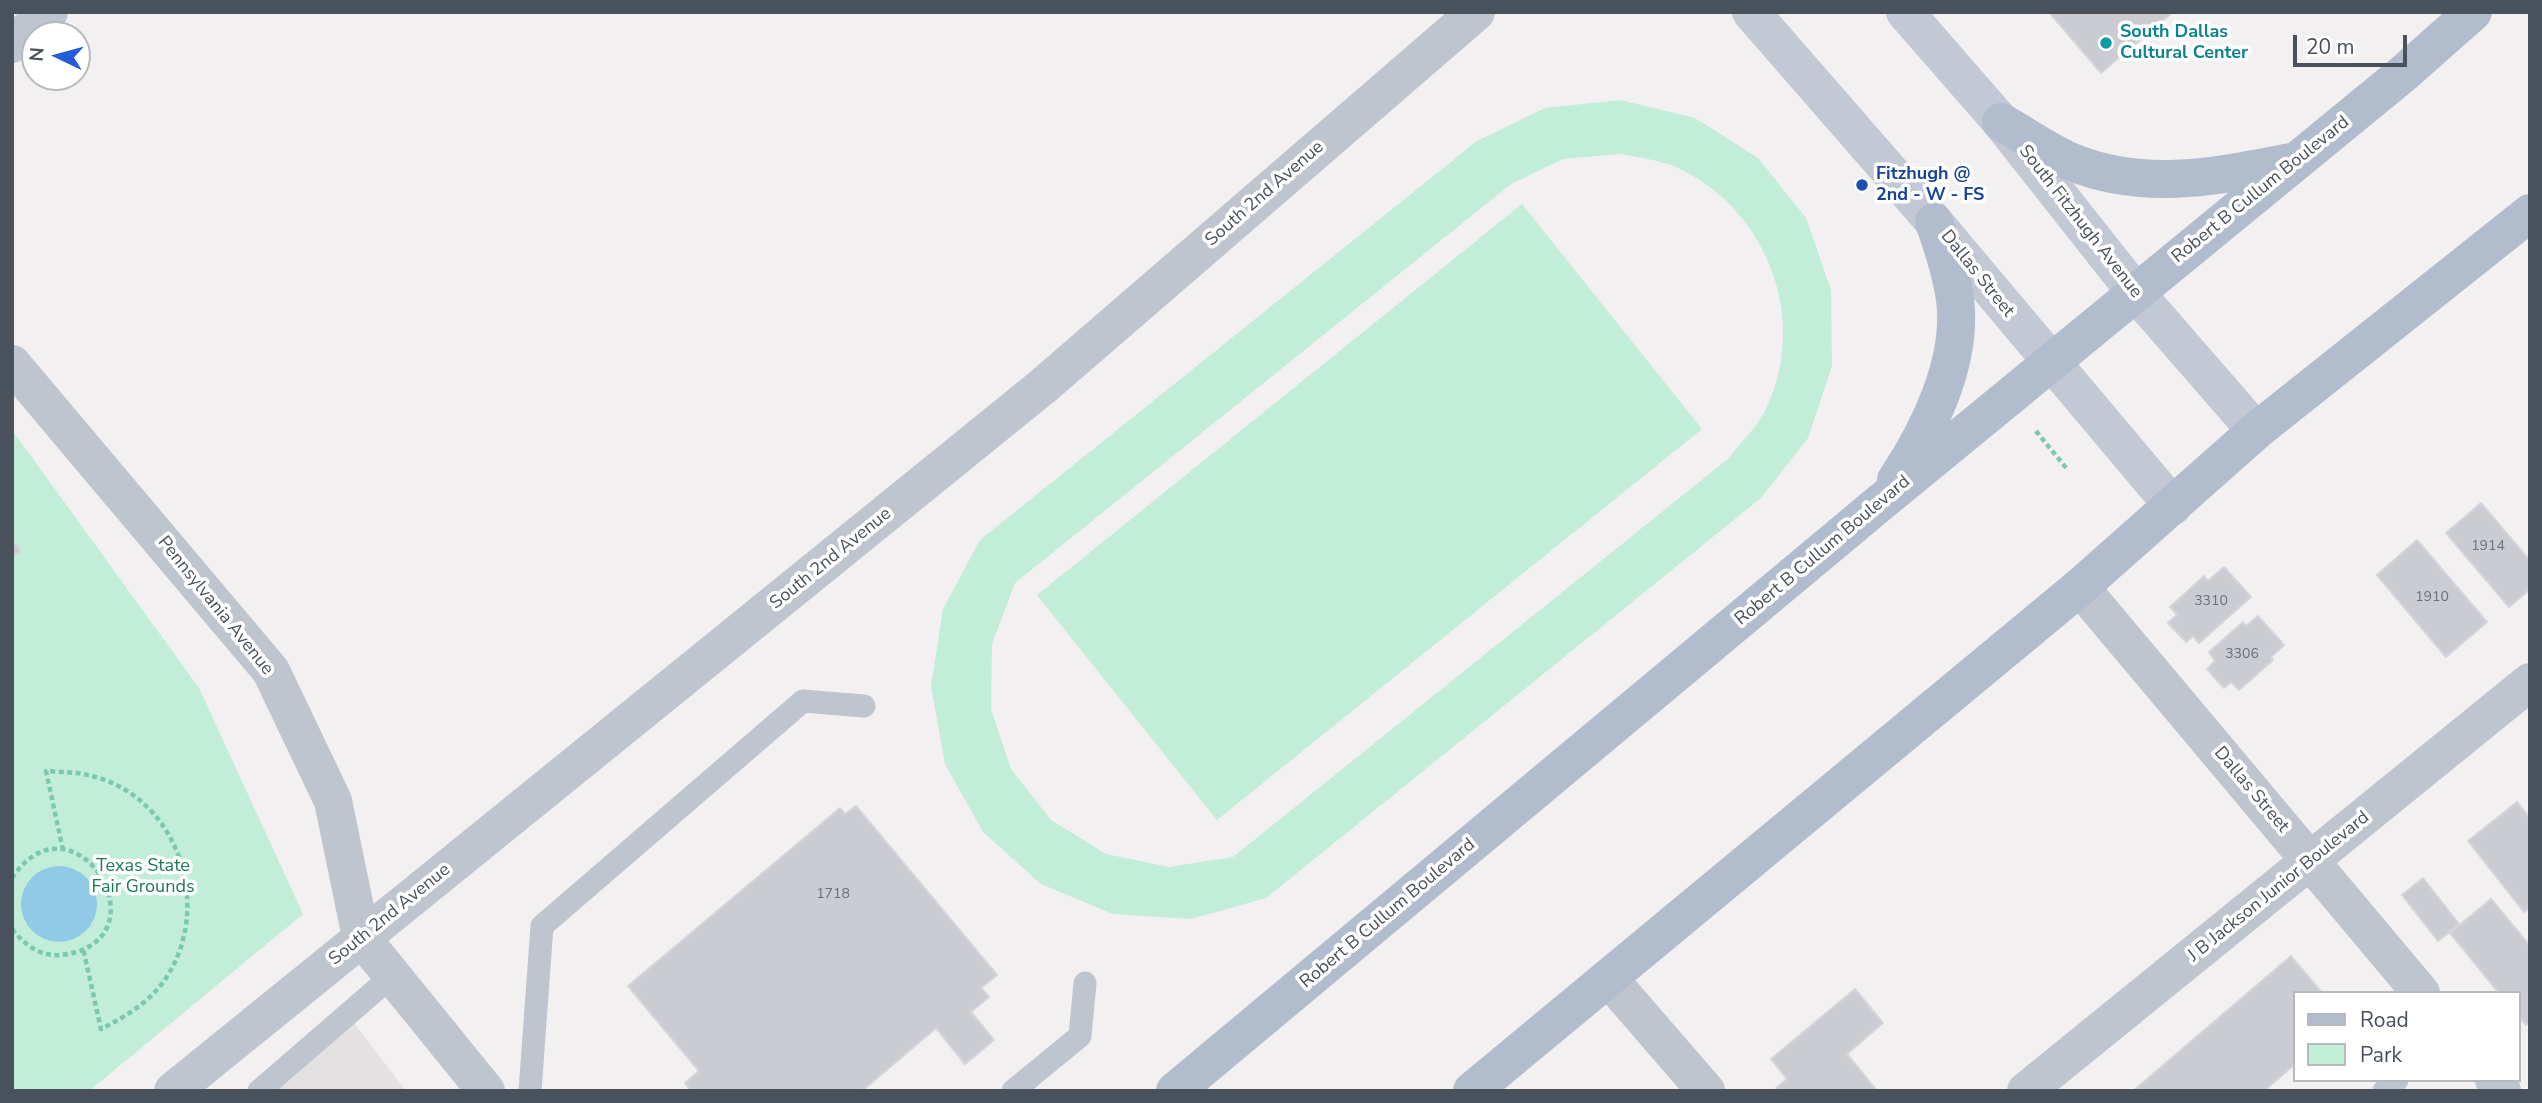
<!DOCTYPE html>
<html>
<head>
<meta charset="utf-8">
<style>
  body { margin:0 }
  #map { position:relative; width:2542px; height:1103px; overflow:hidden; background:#f2f0f0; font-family:"Nunito Sans",sans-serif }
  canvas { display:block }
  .frame { position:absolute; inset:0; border:14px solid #49515c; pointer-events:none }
  .legend { position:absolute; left:2293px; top:991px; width:228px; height:91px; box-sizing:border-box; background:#fff; border:2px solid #b6b9be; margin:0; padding:9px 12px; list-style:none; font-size:21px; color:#49515c }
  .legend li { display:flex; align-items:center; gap:14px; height:35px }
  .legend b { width:35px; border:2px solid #b6b9be }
  .north { position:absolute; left:21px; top:21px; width:70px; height:70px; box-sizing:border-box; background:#fff; border:2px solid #b6b9be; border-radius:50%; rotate:275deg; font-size:19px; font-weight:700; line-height:28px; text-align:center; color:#49515c }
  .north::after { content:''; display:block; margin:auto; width:24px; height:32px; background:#245cd8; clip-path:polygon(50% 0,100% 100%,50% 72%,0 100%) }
  .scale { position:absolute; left:2293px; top:35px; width:114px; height:32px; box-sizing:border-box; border:4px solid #49515c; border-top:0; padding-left:9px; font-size:21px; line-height:24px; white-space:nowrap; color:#49515c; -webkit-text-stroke:5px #fff; paint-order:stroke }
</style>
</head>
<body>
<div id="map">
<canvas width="2542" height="1103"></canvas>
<div class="frame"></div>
<ul class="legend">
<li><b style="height:9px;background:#b1bccd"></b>Road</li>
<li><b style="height:19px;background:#c2edd8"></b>Park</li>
</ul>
<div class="north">N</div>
<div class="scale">20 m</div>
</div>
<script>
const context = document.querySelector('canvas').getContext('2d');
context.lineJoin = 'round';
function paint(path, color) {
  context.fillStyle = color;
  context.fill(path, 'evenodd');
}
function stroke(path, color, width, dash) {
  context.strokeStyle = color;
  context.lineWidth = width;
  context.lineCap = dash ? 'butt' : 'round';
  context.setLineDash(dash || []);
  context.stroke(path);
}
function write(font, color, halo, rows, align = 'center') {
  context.font = font + ' "Nunito Sans",sans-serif';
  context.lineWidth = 7;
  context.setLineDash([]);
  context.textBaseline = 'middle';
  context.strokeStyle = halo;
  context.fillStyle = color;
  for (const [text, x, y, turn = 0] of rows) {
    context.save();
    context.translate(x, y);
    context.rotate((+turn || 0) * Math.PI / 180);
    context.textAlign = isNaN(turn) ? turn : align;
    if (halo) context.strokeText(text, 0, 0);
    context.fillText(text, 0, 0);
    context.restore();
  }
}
paint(new Path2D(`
  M345 1011 406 1091H248Z`), '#e3e1e1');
paint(new Path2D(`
  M1620 100 1695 118 1758 158 1806 218 1831 290 1832 366 1808 438 1761 498 1266 898 1191 919 1113 914 1041 884 983 832 945 764 931 686 943 609 980 540 1477 141 1545 108ZM1621 154C1639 158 1661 160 1678 168 1768 210 1810 321 1765 411 1756 428 1740 443 1729 458L1233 857 1169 867 1106 854 1051 820 1011 769 991 709 992 644 1015 583 1511 184 1563 159Z
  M1522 204 1702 429 1217 820 1037 595Z
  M12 430 199 688 303 914 89 1091H12Z`), '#c2edd8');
paint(new Path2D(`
  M21 904a38 38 0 1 1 76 0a38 38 0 1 1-76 0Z`), '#91cae7');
const building = new Path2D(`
  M2049 12H2173L2101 73Z
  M2481 503 2530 561V589L2509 607 2446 533Z
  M12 540 20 551 12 557Z
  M2417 540 2487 622 2446 657 2377 575Z
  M2224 567 2251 597 2199 643 2193 636 2186 642 2168 623 2177 615 2170 607 2204 576 2208 581Z
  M2258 616 2284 645 2271 657 2273 660 2239 690 2231 682 2224 688 2207 669 2215 661 2209 652 2243 622 2246 626Z
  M2517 802 2530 818V907L2524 912 2468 841Z
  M856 806 997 975 981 988 989 997 971 1012 994 1040 965 1064 936 1028 862 1091H691L685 1083 699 1071 628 986 840 808 845 814Z
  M2423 878 2459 924 2438 941 2402 895Z
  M2491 899 2530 946V1022L2526 1025 2519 1017V993H2499L2450 933Z
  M2291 956 2322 993H2295V1064L2264 1091H2133Z
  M1855 989 1883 1023 1847 1054 1877 1091H1778L1776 1088 1787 1079 1771 1059Z`);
paint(building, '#caccd2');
stroke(building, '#d4d5db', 2);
stroke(new Path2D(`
  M2036 431 2067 469
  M63 850 46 771C64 772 81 772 99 778 182 804 213 911 164 981 148 1003 125 1017 101 1029L83 948
  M12 878C73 787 166 935 68 954 44 959 26 947 12 929`), '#7bc9ac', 4.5, [5, 3.5]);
stroke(new Path2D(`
  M259 1091 392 976
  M530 1091 542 926 803 701 864 706
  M1013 1091 1080 1036 1085 983
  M2384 1091 2397 1080`), '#bfc5ce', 23);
stroke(new Path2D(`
  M12 44 49 12
  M12 364 271 671 333 801 361 937 486 1091
  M2080 587 2421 993
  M1610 980 1706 1091
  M2494 1080 2502 1091
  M173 1091 1042 387 1476 12
  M2026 1091 2530 682`), '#bfc5ce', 38);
stroke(new Path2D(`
  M1751 12 1934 222 2173 506
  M1905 12 2001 122 2136 293 2256 431`), '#c2c9d5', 38);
stroke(new Path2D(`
  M2001 122C2025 135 2048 152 2072 162 2145 192 2217 176 2291 162
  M1896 480C1929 430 1963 361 1955 299 1951 272 1943 247 1934 222
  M1175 1091 1881 502 2404 73 2473 12
  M1472 1091 2080 587 2256 431 2530 213`), '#b1bccd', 38);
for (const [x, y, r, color] of [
  [2106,43,7,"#0f9aa8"],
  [1862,185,7,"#1a4fb4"]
]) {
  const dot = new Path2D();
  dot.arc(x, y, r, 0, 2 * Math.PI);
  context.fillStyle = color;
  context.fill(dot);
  stroke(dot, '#fff', 2.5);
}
write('14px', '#69707a', null, [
  ["1914",2488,547],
  ["1910",2432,598],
  ["3310",2211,602],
  ["3306",2242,655],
  ["1718",833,895]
]);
write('bold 18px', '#0d838f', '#fff', [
  ["South Dallas",2120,33],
  ["Cultural Center",2120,54]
], 'left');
write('bold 18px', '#164399', '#fff', [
  ["Fitzhugh @",1876,175],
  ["2nd - W - FS",1876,196]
], 'left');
write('18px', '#49515c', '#fff', [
  ["Robert B Cullum Boulevard",2261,190,-39],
  ["South 2nd Avenue",1265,194,-41],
  ["South Fitzhugh Avenue",2080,222,52],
  ["Dallas Street",1977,274,51],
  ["Robert B Cullum Boulevard",1823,551,-40],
  ["South 2nd Avenue",831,559,-39],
  ["Pennsylvania Avenue",215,606,51],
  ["Dallas Street",2251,790,50],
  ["J B Jackson Junior Boulevard",2279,887,-39],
  ["Robert B Cullum Boulevard",1388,914,-40],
  ["South 2nd Avenue",390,915,-39]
]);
write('18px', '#1d7a57', '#fff', [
  ["Texas State",143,867],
  ["Fair Grounds",143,888]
]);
</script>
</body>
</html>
